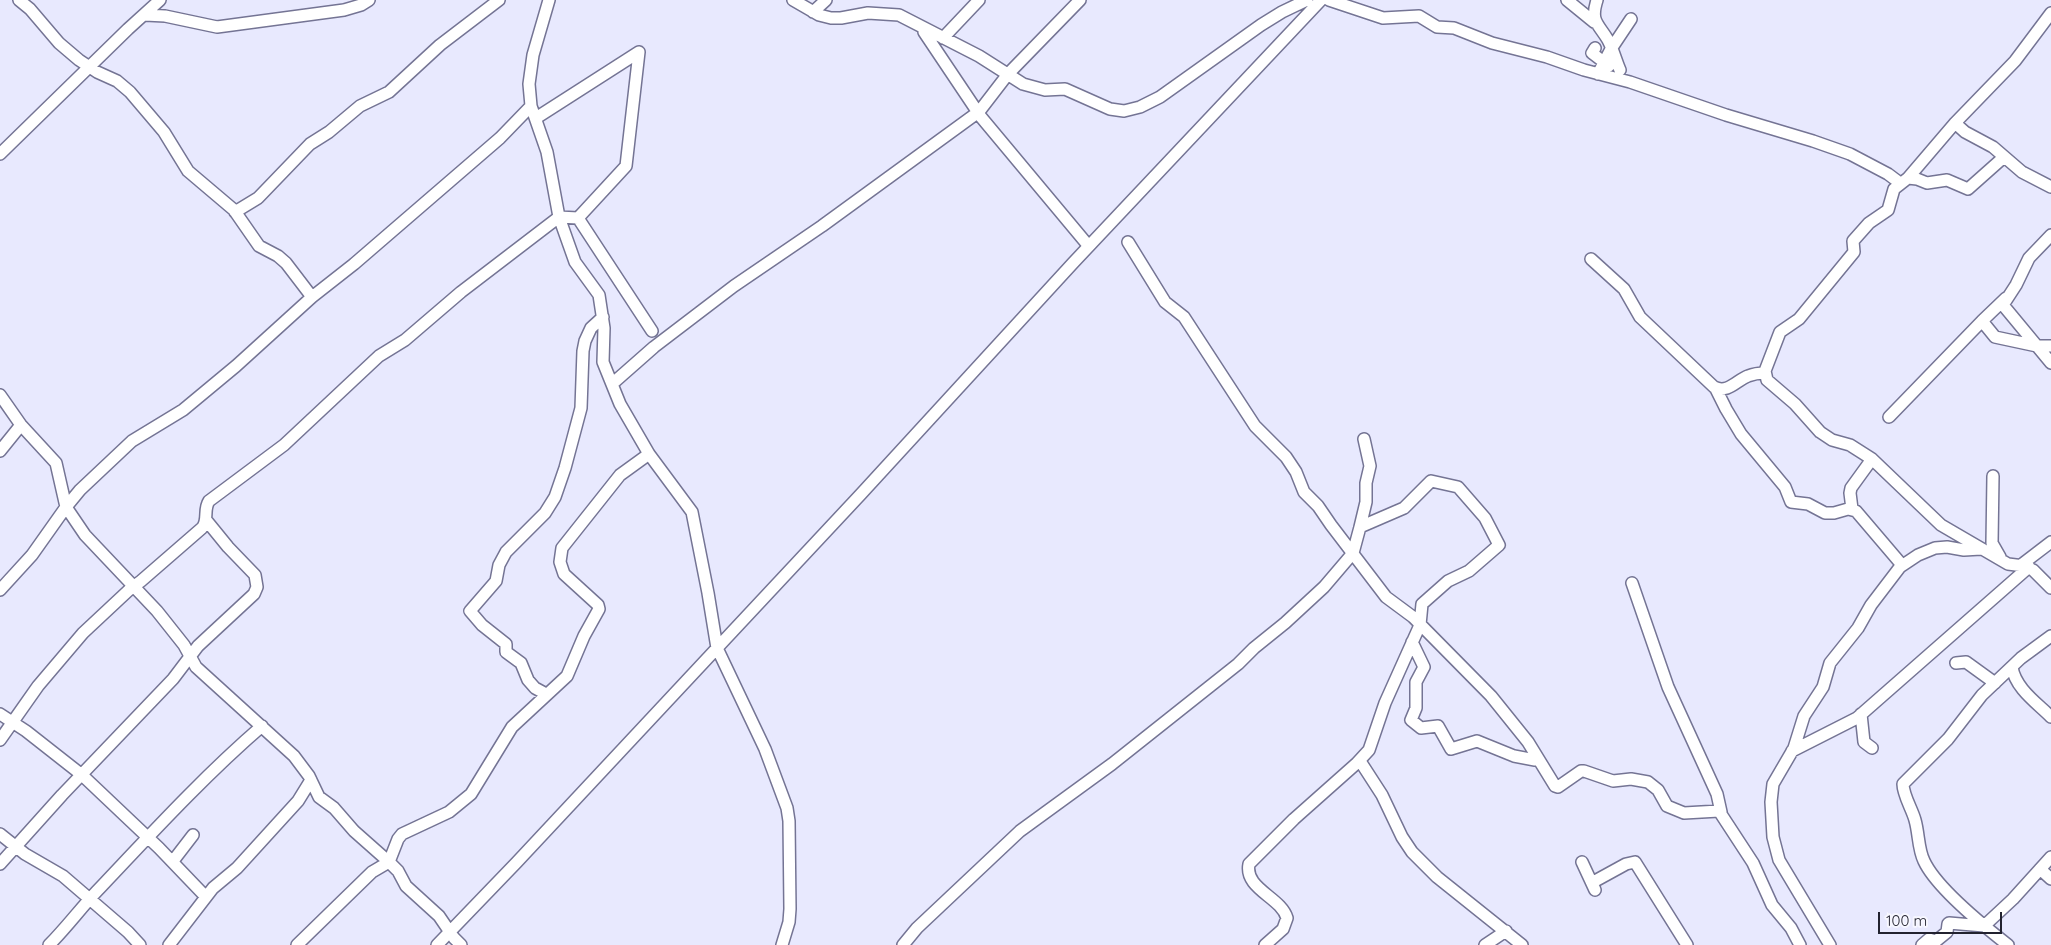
<!DOCTYPE html>
<html>
<head>
<meta charset="utf-8">
<style>
  body { margin:0 }
  #map { position:relative; width:2051px; height:945px; overflow:hidden; background:#e8e9fe; font-family:Quicksand,sans-serif }
  canvas { display:block }
  .scale { position:absolute; left:1878px; top:912px; width:124px; height:22px; box-sizing:border-box; border:2px solid #22222f; border-top:0; padding-left:6px; font-size:15px; line-height:18px; white-space:nowrap; color:#22222f; -webkit-text-stroke:4px #f7f7ff; paint-order:stroke }
</style>
</head>
<body>
<div id="map">
<canvas width="2051" height="945"></canvas>
<div class="scale">100 m</div>
</div>
<script>
const context = document.querySelector('canvas').getContext('2d');
context.lineJoin = 'round';
function stroke(path, color, width, dash) {
  context.strokeStyle = color;
  context.lineWidth = width;
  context.lineCap = dash ? 'butt' : 'round';
  context.setLineDash(dash || []);
  context.stroke(path);
}
const minor = new Path2D(`
  M19 0 30 9 59 43 79 60 97 72 117 81 130 92 164 132 188 171 234 210 259 246 278 256 286 263 312 297
  M549 0 533 55 529 84 531 106 547 152 559 217 575 262 599 295 604 328 603 362 620 404 649 454 692 512 708 593 717 648 765 749 787 808 789 821 790 909 789 922 782 945
  M793 0 819 15 831 18H841L868 13 899 15 979 56 1023 84 1045 90 1065 89 1110 109 1124 111 1140 107 1160 97 1261 25 1282 12 1307 0
  M1329 0 1383 18 1419 16 1437 27 1454 28 1492 43 1547 57 1584 70 1630 82 1726 115 1813 141 1850 154 1888 174 1900 183
  M1567 0 1594 22
  M1597 0C1590 22 1598 23 1608 40 1613 49 1616 61 1620 70
  M813 12 826 0
  M2051 13 2015 61 1955 123 1908 178 1894 189 1888 210 1869 223 1853 241 1854 252 1799 319 1780 332 1765 371 1767 380 1795 404 1820 432 1832 440 1850 445 1872 459 1941 525 2008 564 2024 566 2033 570 2051 588
  M145 15 165 16 217 27 344 10 361 5 369 0
  M924 32 981 117 1087 244
  M943 38 979 0
  M1595 48 1592 53 1609 66
  M1598 74 1611 49 1631 19
  M978 113 1008 74 1080 0
  M536 118 639 52
  M1955 123 1965 132 1993 147 2022 172 2051 187
  M0 154 128 29 160 0
  M1908 178 1917 179 1927 183 1947 180 1968 189 2004 157
  M235 212 258 198 310 144 329 132 360 106 389 92 440 45 499 0
  M578 218 652 331
  M2051 235 2029 258 2016 285 2003 305 2051 363
  M1128 242 1165 302 1184 317 1255 426 1286 457 1296 472 1304 492 1318 506 1331 525 1386 597 1413 617 1491 696 1528 742 1555 786 1558 787 1581 771H1584L1613 781 1631 779 1648 782 1658 790 1667 806 1684 813 1719 811 1753 863 1772 905 1791 928 1800 945
  M1591 259 1624 289 1640 317 1714 387C1728 394 1737 380 1748 376 1753 374 1759 373 1765 373
  M2006 298 1982 321 1995 337 2037 346H2051
  M612 384 654 347 734 286 822 226 973 116
  M1716 389 1726 409 1741 434 1785 487 1791 502 1808 504 1825 513H1834L1848 509 1856 511 1902 565
  M0 395 21 425 56 463 66 507 85 535 157 611 184 645 196 667 294 756 309 776 319 797 334 808 354 831 389 862 398 871 406 886 439 916 454 938 461 945
  M1889 417 1982 321
  M0 451 21 425
  M1993 476 1992 543 2000 557
  M1852 509 1850 493 1851 488 1872 459
  M2021 565 2051 542
  M1632 583 1668 687 1717 794 1721 812
  M0 590 32 555 66 507 80 490 132 441 183 410 236 366 312 297 354 264 500 138 531 106
  M1412 642 1424 667 1416 682V708L1411 720 1421 728 1438 726 1451 749 1477 741 1514 756 1535 760
  M1956 663 1966 662 1995 683
  M2012 667C2015 688 2037 703 2051 717
  M546 694 535 688 528 680 521 663 506 652V644L482 625 470 611 496 581 499 565 506 552 545 513 555 497 565 468 581 408 583 351 585 341 591 328 603 317
  M0 714 26 731 82 775 159 848 206 897
  M1861 714 1864 742 1872 748
  M0 740 38 686 83 633 129 590 141 581 202 528C209 520 203 510 209 501L284 445 379 356 405 340 461 292 559 217 578 218 626 166 639 52
  M1792 751 1857 718 2029 567
  M1360 761 1382 795 1402 837 1412 852 1437 877 1522 945
  M0 834 25 854 63 876 128 932 140 945
  M173 861 193 835
  M1582 862 1595 890 1593 885 1595 881 1626 864 1635 862 1687 945
  M0 864 62 795 173 679 198 646 254 594 257 587 255 575 228 547 206 520
  M2040 869 2051 879
  M49 945C66 928 80 909 97 891 150 835 204 776 262 726
  M169 945 213 888 237 868 298 801 311 780
  M297 945 372 872 389 862 398 839 402 834 449 812 471 794 512 727 567 676 584 636 599 609 598 605 564 574 560 562 562 548 620 475 649 454
  M437 945 517 862 861 494 1073 263 1321 0
  M903 945 917 928 1020 831 1112 764 1238 664 1254 648 1285 623 1324 587 1353 553 1360 527
  M1265 945 1283 929 1287 918C1281 897 1244 889 1249 864L1294 819 1357 763 1369 750 1385 703 1420 625 1422 604 1448 581 1469 571 1499 545 1485 518 1458 487 1431 481 1404 508 1360 527 1366 502V483L1370 466 1364 439
  M1485 945 1506 931
  M1830 945 1779 860 1773 837 1771 802 1773 784 1794 748 1804 716 1823 687 1830 663 1858 628 1871 605 1900 567 1918 555 1935 548 1947 547 1964 550 1981 549
  M1922 945 1929 939 1936 941 1947 932 1948 924 1949 923 1984 926 2013 899 2051 857
  M2008 945C1985 927 1936 887 1924 861 1918 849 1919 834 1915 820 1912 809 1903 795 1903 784L1948 739 1982 695 2021 658 2051 636`);
stroke(minor, '#747494', 14);
stroke(minor, '#fff', 11);
</script>
</body>
</html>
